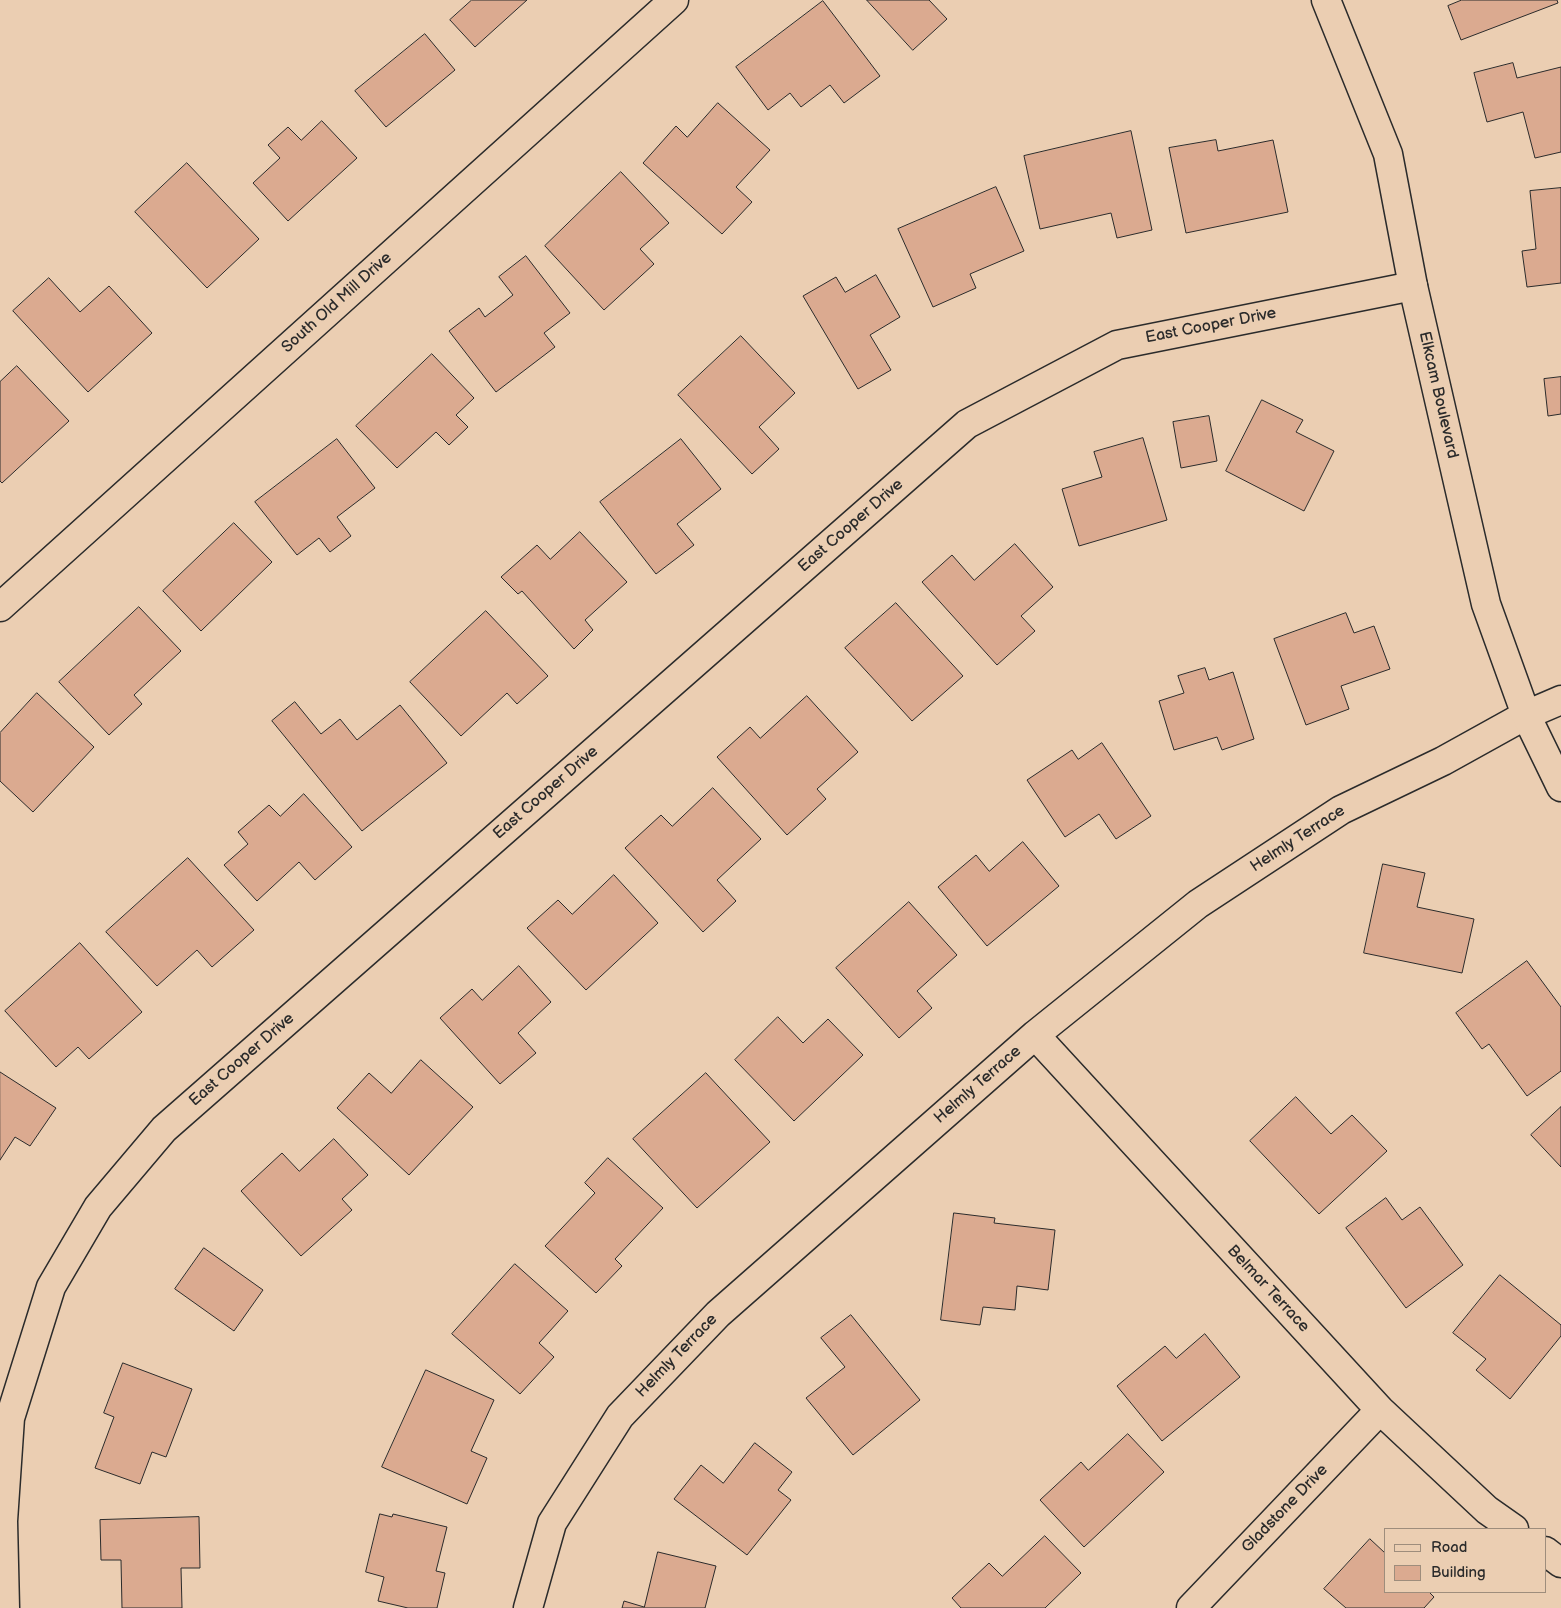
<!DOCTYPE html>
<html>
<head>
<meta charset="utf-8">
<style>
  body { margin:0 }
  #map { position:relative; width:1561px; height:1608px; overflow:hidden; background:#ebceb2; font-family:"Balsamiq Sans",sans-serif }
  canvas { display:block }
  .legend { position:absolute; left:1384px; top:1528px; width:162px; height:65px; box-sizing:border-box; background:#ebceb2; border:1px solid #9e8d7c; margin:0; padding:6px 9px; list-style:none; font-size:15px; color:#2b2b2b }
  .legend li { display:flex; align-items:center; gap:10px; height:25px }
  .legend b { width:25px; border:1px solid #9e8d7c }
</style>
</head>
<body>
<div id="map">
<canvas width="1561" height="1608"></canvas>
<ul class="legend">
<li><b style="height:6px;background:#ebceb2"></b>Road</li>
<li><b style="height:14px;background:#dbaa90"></b>Building</li>
</ul>
</div>
<script>
const context = document.querySelector('canvas').getContext('2d');
context.lineJoin = 'round';
function paint(path, color) {
  context.fillStyle = color;
  context.fill(path, 'evenodd');
}
function stroke(path, color, width, dash) {
  context.strokeStyle = color;
  context.lineWidth = width;
  context.lineCap = dash ? 'butt' : 'round';
  context.setLineDash(dash || []);
  context.stroke(path);
}
function write(font, color, halo, rows, align = 'center') {
  context.font = font + ' "Balsamiq Sans",sans-serif';
  context.lineWidth = 4.5;
  context.setLineDash([]);
  context.textBaseline = 'middle';
  context.strokeStyle = halo;
  context.fillStyle = color;
  for (const [text, x, y, turn = 0] of rows) {
    context.save();
    context.translate(x, y);
    context.rotate((+turn || 0) * Math.PI / 180);
    context.textAlign = isNaN(turn) ? turn : align;
    if (halo) context.strokeText(text, 0, 0);
    context.fillText(text, 0, 0);
    context.restore();
  }
}
const building = new Path2D(`
  M472 0H527L475 47 450 20Z
  M867 0H929L947 19 913 50Z
  M1462 0H1557L1558 3 1461 40 1448 6Z
  M823 1 880 76 844 103 830 85 801 107 790 93 768 110 736 67Z
  M425 34 455 70 386 127 355 91Z
  M1513 63 1517 78 1561 67V152L1535 158 1523 112 1487 122 1474 73Z
  M718 103 770 150 736 187 752 202 722 234 643 163 676 126 687 137Z
  M322 121 357 158 288 221 253 183 280 158 268 145 288 127 301 140Z
  M1131 131 1152 230 1117 238 1111 213 1040 229 1024 156Z
  M1216 140 1218 151 1273 140 1288 212 1186 233 1169 148Z
  M187 163 259 239 207 288 135 212Z
  M621 172 669 223 640 249 654 264 604 310 545 246Z
  M996 187 1024 251 970 274 976 288 933 307 898 229Z
  M1561 188V283L1527 287 1522 251 1536 249 1530 191Z
  M526 256 570 313 544 333 555 347 496 392 449 331 479 308 485 317 513 295 499 277Z
  M876 275 900 317 870 335 891 370 858 389 803 296 836 277 845 292Z
  M49 278 80 312 109 286 152 333 88 392 13 311Z
  M741 336 795 393 759 427 779 449 752 474 678 395Z
  M432 354 474 398 456 415 468 427 449 445 436 432 397 468 356 426Z
  M17 366 69 421 2 483 0 481V382Z
  M1561 377V414L1548 416 1544 379Z
  M1262 400 1303 420 1296 432 1334 451 1304 511 1226 471Z
  M1209 416 1217 461 1181 468 1173 422Z
  M1143 438 1167 520 1079 546 1062 489 1102 477 1094 452Z
  M337 439 375 488 337 517 351 536 330 552 319 538 297 555 255 502Z
  M681 439 721 489 677 524 694 545 656 574 600 502Z
  M234 523 272 562 201 631 163 591Z
  M580 532 627 582 585 620 593 630 574 649 522 591 518 594 501 577 537 545 550 559Z
  M1015 544 1053 587 1021 616 1035 631 997 665 922 582 952 555 974 580Z
  M896 603 963 676 912 721 845 648Z
  M139 607 181 651 134 695 142 704 109 735 59 682Z
  M486 611 548 676 517 704 507 693 461 736 410 682Z
  M1346 613 1354 633 1374 626 1390 669 1341 686 1349 709 1306 725 1274 639Z
  M1205 668 1209 680 1233 672 1254 739 1222 750 1217 737 1174 750 1159 701 1184 693 1178 676Z
  M37 693 94 747 33 812 0 781V733Z
  M807 696 858 752 817 789 826 799 787 835 717 757 750 727 760 738Z
  M295 702 321 734 340 719 357 740 400 705 447 763 362 831 272 721Z
  M1102 743 1151 816 1116 839 1099 814 1065 837 1027 780 1072 750 1078 759Z
  M713 788 761 839 717 880 736 901 703 932 625 848 661 815 672 826Z
  M304 794 352 847 315 880 299 862 257 901 224 865 248 844 238 832 269 805 280 816Z
  M1023 842 1059 886 987 946 938 887 976 855 989 871Z
  M188 858 254 930 212 967 197 950 157 986 106 932Z
  M1383 864 1425 873 1417 907 1474 919 1462 973 1364 953Z
  M614 875 658 923 586 990 527 928 558 900 572 914Z
  M909 902 957 955 917 991 932 1008 899 1038 836 968Z
  M80 943 142 1012 89 1059 78 1047 56 1067 5 1011Z
  M1527 961 1561 1007V1071L1527 1096 1489 1044 1482 1049 1456 1013Z
  M519 966 551 1002 518 1033 536 1053 500 1084 440 1018 472 989 482 1000Z
  M778 1017 803 1043 828 1019 863 1055 794 1121 735 1060Z
  M421 1060 473 1107 409 1175 337 1108 369 1073 391 1093Z
  M0 1072 56 1108 30 1146 15 1137 0 1160Z
  M706 1073 770 1142 697 1208 633 1139Z
  M1296 1097 1331 1134 1352 1115 1387 1151 1319 1214 1250 1141Z
  M1561 1107V1167L1531 1135Z
  M334 1139 368 1175 342 1199 352 1210 301 1256 241 1191 282 1153 299 1171Z
  M608 1158 663 1208 615 1259 622 1266 596 1293 545 1246 595 1193 585 1183Z
  M1386 1198 1402 1220 1420 1207 1463 1265 1406 1308 1346 1228Z
  M954 1213 995 1218 994 1223 1055 1230 1048 1290 1017 1286 1015 1310 983 1307 980 1325 941 1320Z
  M204 1248 263 1290 234 1331 175 1289Z
  M515 1264 568 1311 539 1343 554 1357 520 1394 452 1334Z
  M1500 1275 1561 1325V1336L1510 1399 1476 1370 1486 1359 1453 1333Z
  M851 1315 920 1400 853 1455 806 1398 845 1367 821 1338Z
  M1205 1334 1240 1377 1162 1441 1117 1386 1165 1346 1176 1358Z
  M123 1363 192 1389 166 1457 152 1452 140 1484 95 1468 114 1417 104 1413Z
  M426 1370 494 1400 471 1451 487 1458 467 1504 382 1467Z
  M1128 1434 1164 1472 1084 1547 1040 1500 1081 1462 1088 1470Z
  M755 1443 792 1472 778 1490 791 1500 747 1555 674 1499 701 1465 723 1483Z
  M380 1514 392 1517 393 1514 447 1527 436 1571 445 1573 437 1608H408L378 1601 384 1577 366 1572Z
  M199 1517 200 1568H181L182 1608H122L121 1560H101L100 1520Z
  M1045 1536 1081 1573 1045 1608H961L952 1598 989 1563 1002 1576Z
  M1370 1539 1385 1553V1592H1429L1434 1597 1424 1608H1346L1324 1589Z
  M658 1552 716 1566 705 1608H622L624 1601 644 1607Z`);
paint(building, '#dbaa90');
stroke(building, '#2b2b2b', 1);
const minor = new Path2D(`
  M0 607 674 0
  M1035 1035 1380 1410 1487 1510 1514 1529
  M1545 1551 1561 1563
  M5 1608 3 1521 10 1418 51 1287 98 1207 164 1129 967 424 1117 345 1413 286
  M528 1608 552 1523 620 1416 718 1314 1035 1035 1198 904 1341 810 1443 761 1526 715 1561 700
  M1191 1608 1380 1410`);
const tertiary = new Path2D(`
  M1326 0 1388 154 1413 286 1486 604 1526 715 1561 787`);
stroke(minor, '#2b2b2b', 31);
stroke(tertiary, '#2b2b2b', 31);
stroke(minor, '#ebceb2', 28);
stroke(tertiary, '#ebceb2', 28);
write('16px', '#2b2b2b', '#ebceb2', [
  ["South Old Mill Drive",337,303,-42],
  ["East Cooper Drive",1211,326,-11],
  ["Elkcam Boulevard",1438,395,77],
  ["East Cooper Drive",851,526,-41],
  ["East Cooper Drive",546,793,-41],
  ["Helmly Terrace",1298,839,-33],
  ["East Cooper Drive",242,1060,-41],
  ["Helmly Terrace",978,1085,-41],
  ["Belmar Terrace",1268,1289,47],
  ["Helmly Terrace",677,1356,-46],
  ["Gladstone Drive",1285,1509,-46]
]);
</script>
</body>
</html>
